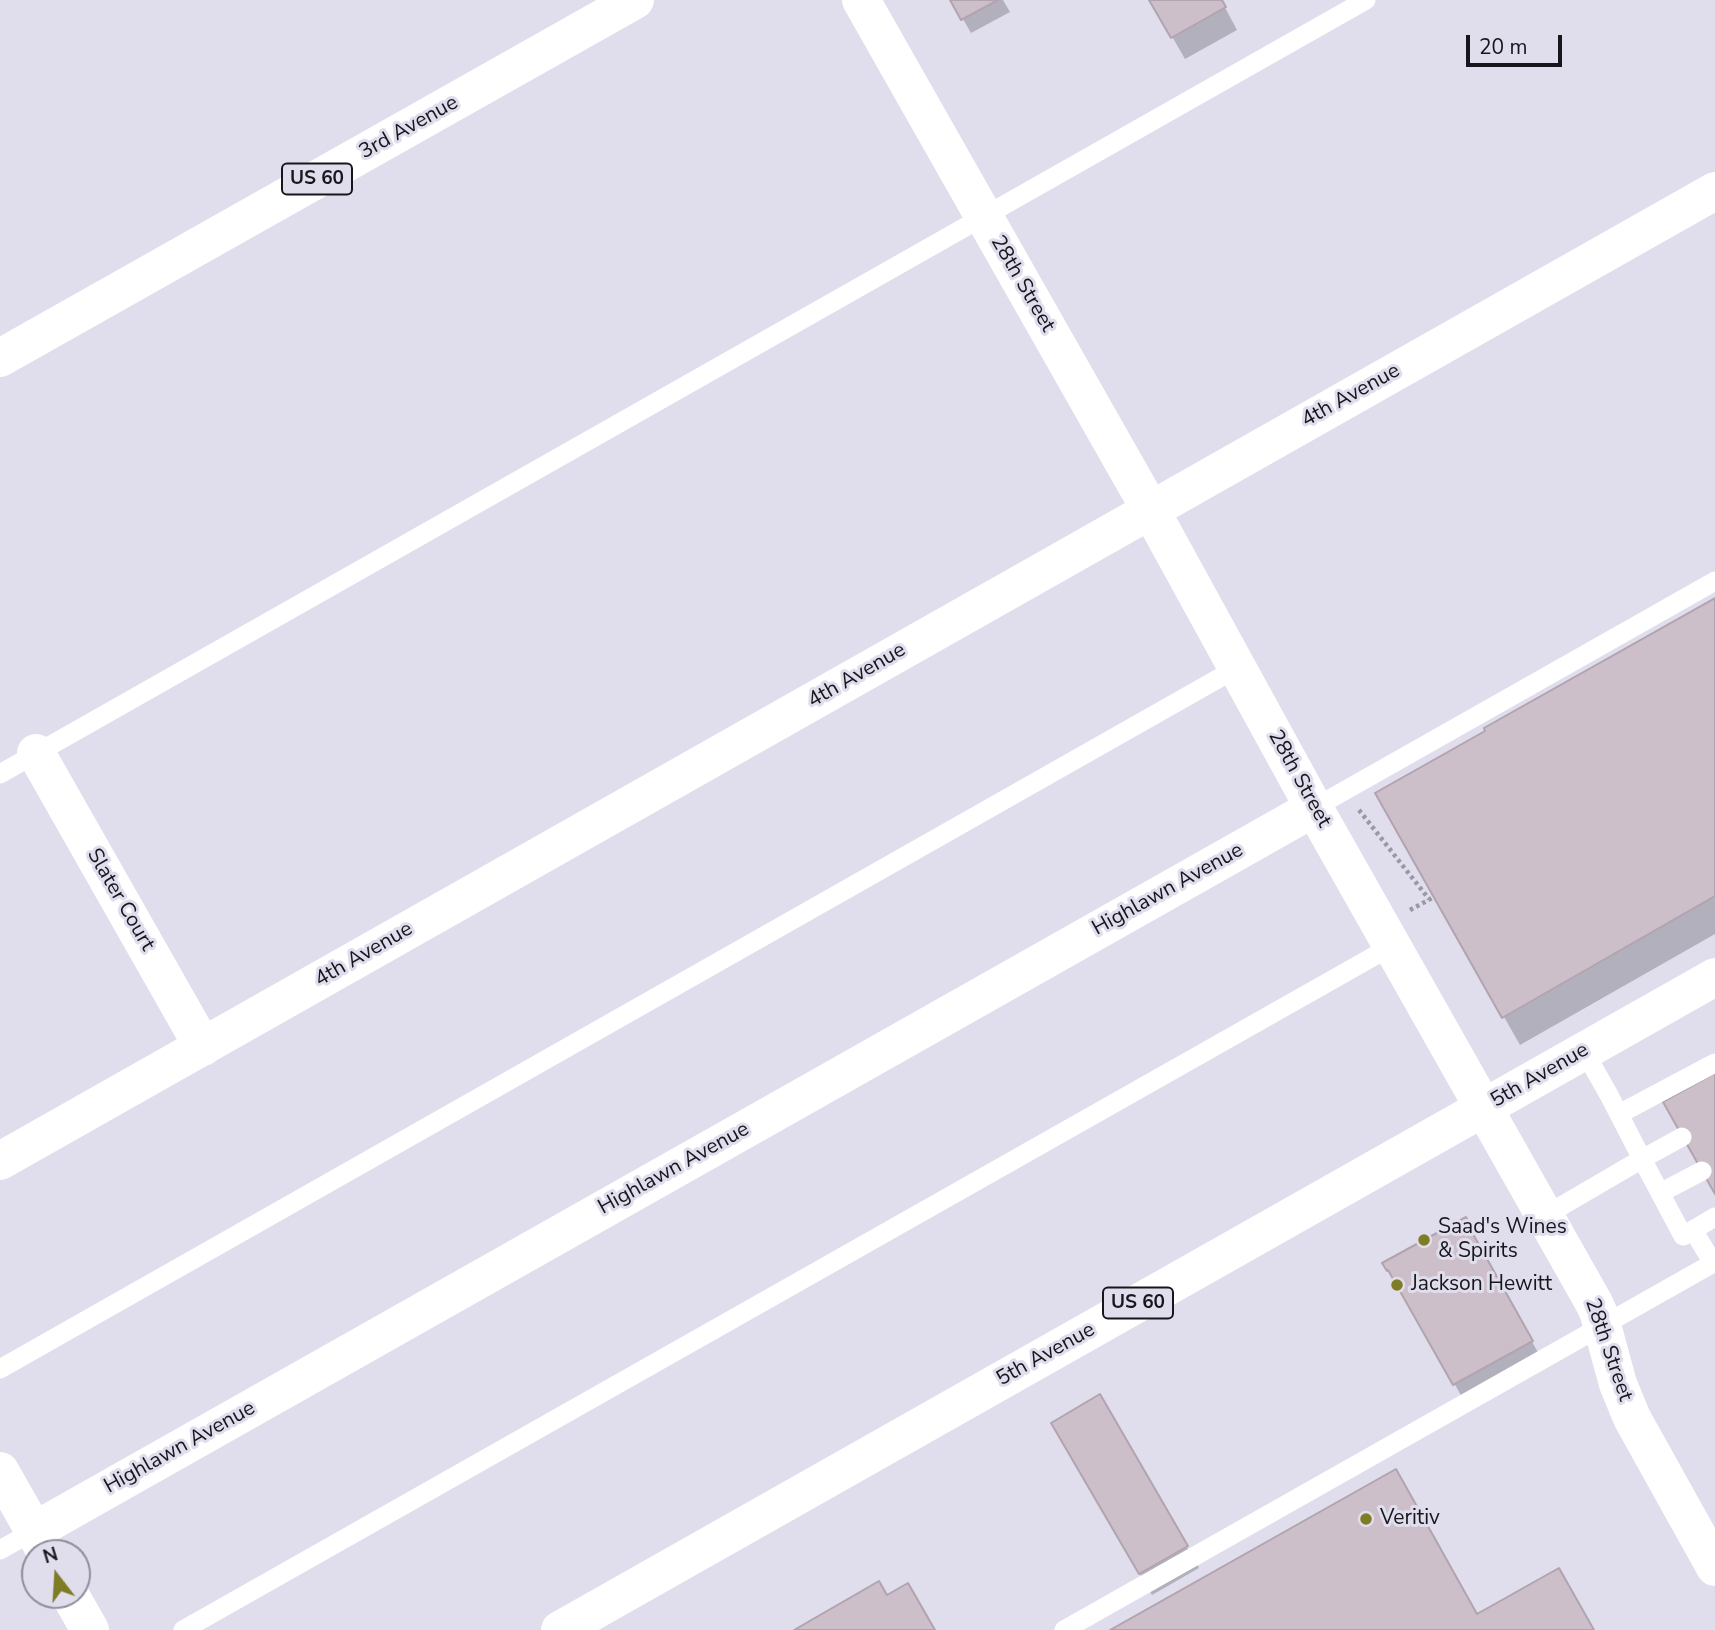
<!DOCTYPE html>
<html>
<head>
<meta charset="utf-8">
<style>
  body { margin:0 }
  #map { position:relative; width:1715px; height:1630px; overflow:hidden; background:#e0dded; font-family:"Nunito Sans",sans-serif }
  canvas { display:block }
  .north { position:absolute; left:21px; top:1539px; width:70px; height:70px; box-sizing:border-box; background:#e0dded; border:2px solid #908d99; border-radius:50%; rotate:343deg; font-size:19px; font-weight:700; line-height:28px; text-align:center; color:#17161c }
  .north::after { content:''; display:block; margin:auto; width:24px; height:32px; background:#7e7d25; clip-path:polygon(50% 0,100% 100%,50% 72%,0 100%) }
  .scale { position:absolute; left:1466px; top:35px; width:96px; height:32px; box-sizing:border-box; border:4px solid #17161c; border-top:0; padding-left:9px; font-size:21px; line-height:24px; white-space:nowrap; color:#17161c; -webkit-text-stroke:5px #e0dded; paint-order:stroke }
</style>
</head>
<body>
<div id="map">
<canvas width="1715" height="1630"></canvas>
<div class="north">N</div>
<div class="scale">20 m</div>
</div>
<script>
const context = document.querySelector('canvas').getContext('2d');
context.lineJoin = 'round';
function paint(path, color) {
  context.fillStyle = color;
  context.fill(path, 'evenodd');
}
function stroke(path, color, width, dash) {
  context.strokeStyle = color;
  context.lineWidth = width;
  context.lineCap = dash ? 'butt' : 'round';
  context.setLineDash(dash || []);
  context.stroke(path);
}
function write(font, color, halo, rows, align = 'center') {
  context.font = font + ' "Nunito Sans",sans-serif';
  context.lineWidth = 6;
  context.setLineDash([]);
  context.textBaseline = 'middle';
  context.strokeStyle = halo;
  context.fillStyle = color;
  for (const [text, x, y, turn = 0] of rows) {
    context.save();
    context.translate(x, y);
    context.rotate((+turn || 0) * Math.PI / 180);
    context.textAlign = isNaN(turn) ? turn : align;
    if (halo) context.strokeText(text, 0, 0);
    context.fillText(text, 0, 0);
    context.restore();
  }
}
paint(new Path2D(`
  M952 0H1003L1010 12 971 33Z
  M1151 0H1221L1237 30 1185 59Z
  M1715 600V934L1520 1045 1377 794Z
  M1465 1219 1481 1247 1479 1248 1544 1363 1467 1406 1402 1291Z
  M1100 1397 1199 1568 1152 1595 1053 1424Z`), '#0003');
const building = new Path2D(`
  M950 0H998L961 20Z
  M1149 0H1222L1226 7 1171 38Z
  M1715 598V896L1502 1018 1375 793 1485 731 1484 728Z
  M1715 1073V1194L1663 1102Z
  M1466 1217 1470 1224 1468 1225 1533 1341 1453 1385 1388 1270 1387 1271 1382 1263Z
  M1100 1394 1188 1546 1139 1574 1051 1423Z
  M1396 1469 1477 1614 1559 1568 1594 1630H1110Z
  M879 1581 887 1595 908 1583 935 1630H794Z`);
paint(building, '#cdbfca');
stroke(building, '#b1a4af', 2);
stroke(new Path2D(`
  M1359 810 1429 899
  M1410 910 1434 897`), '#9a98a5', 4.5, [3.5, 3.5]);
stroke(new Path2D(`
  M0 774 1366 0
  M1314 808 1715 581
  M1619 1114 1715 1063
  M1682 1137 1642 1159 1683 1236 1715 1217
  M1660 1193 1702 1171
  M1546 1215 1642 1159 1609 1095 1584 1051
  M1693 1230 1713 1263
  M0 1369 1237 668
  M0 1550 34 1531
  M183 1630 1392 946
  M1064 1630 1715 1262`), '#fff', 19);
stroke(new Path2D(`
  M861 0 1150 509 1314 808 1594 1303 1599 1314 1618 1384 1632 1418 1715 1567
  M36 753 203 1047
  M0 1161 1715 191
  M0 1471 46 1552
  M34 1531 1314 808
  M70 1595 90 1630`), '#fff', 38);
stroke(new Path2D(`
  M0 358 635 0
  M560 1630 1715 977`), '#fff', 38);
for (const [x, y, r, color] of [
  [1424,1240,7,"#7e7d25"],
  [1397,1285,7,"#7e7d25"],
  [1366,1519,7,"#7e7d25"]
]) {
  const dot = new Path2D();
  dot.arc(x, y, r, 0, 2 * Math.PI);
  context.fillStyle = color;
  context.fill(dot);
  stroke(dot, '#e0dded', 2.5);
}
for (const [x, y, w] of [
  [317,179,70],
  [1138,1303,70]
]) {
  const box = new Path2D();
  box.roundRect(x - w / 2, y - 15.5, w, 31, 5);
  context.fillStyle = '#e0dded';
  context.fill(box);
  stroke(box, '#17161c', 2);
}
write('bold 19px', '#17161c', null, [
  ["US 60",317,179],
  ["US 60",1138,1303]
]);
write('21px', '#17161c', '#e0dded', [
  ["3rd Avenue",409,128,-29],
  ["28th Street",1022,284,60],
  ["4th Avenue",1351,396,-29],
  ["4th Avenue",857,676,-30],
  ["28th Street",1299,779,61],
  ["Highlawn Avenue",1168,890,-29],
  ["Slater Court",120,900,60],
  ["4th Avenue",364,955,-30],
  ["5th Avenue",1540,1076,-30],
  ["Highlawn Avenue",674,1169,-29],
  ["28th Street",1608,1350,71],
  ["5th Avenue",1046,1355,-29],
  ["Highlawn Avenue",180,1448,-29]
]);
write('21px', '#17161c', '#e0dded', [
  ["Saad's Wines",1438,1228],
  ["& Spirits",1438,1252],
  ["Jackson Hewitt",1411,1285],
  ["Veritiv",1380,1519]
], 'left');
</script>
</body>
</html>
